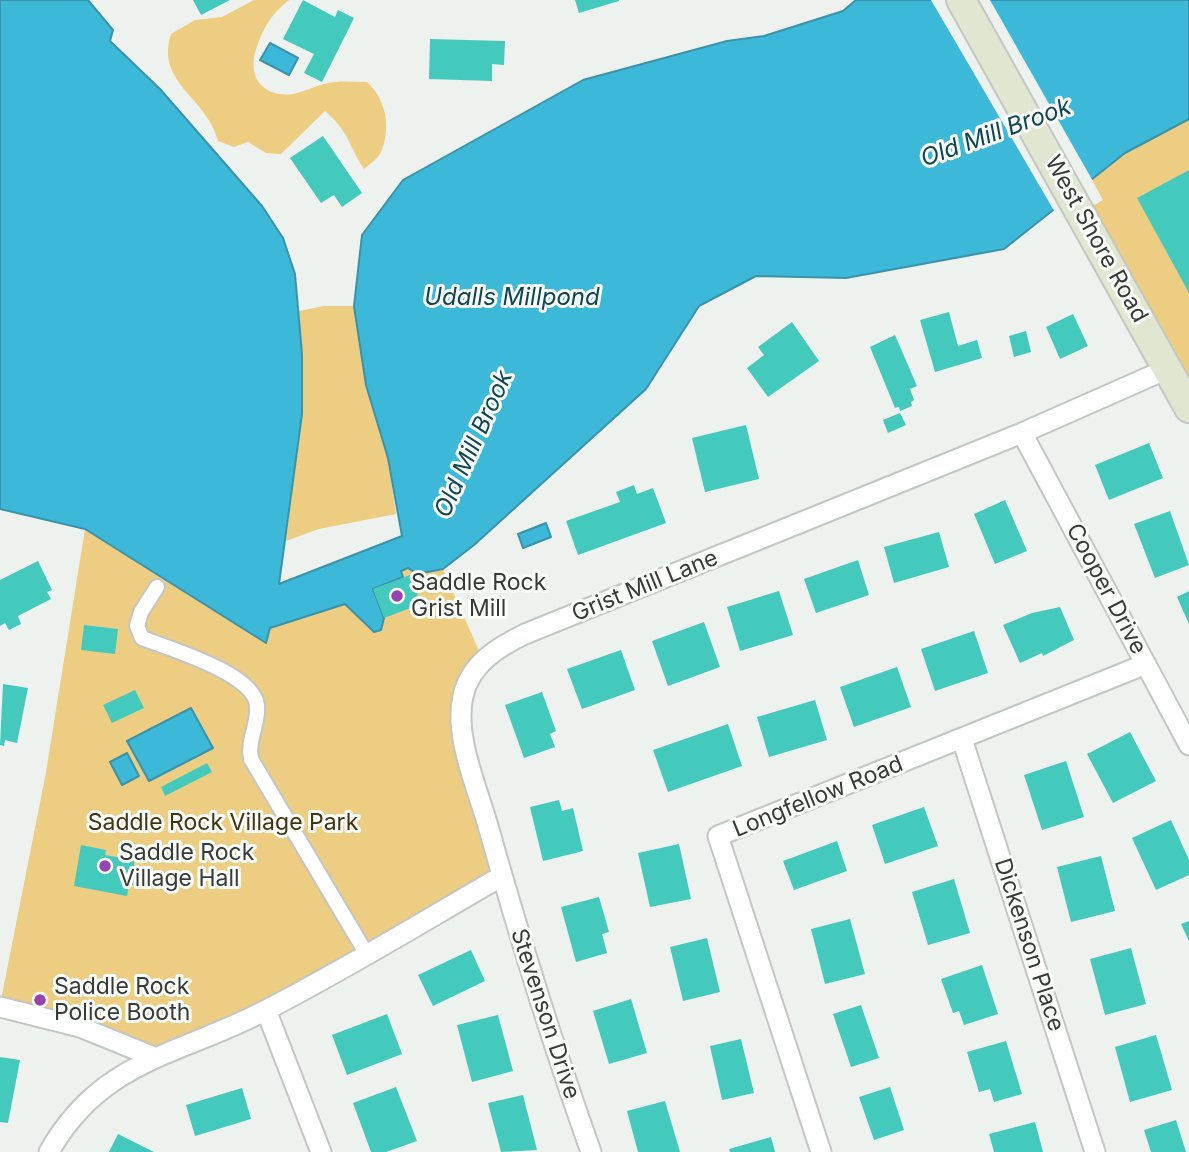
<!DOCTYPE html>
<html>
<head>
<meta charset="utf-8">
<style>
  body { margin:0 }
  canvas { display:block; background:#edf2ee }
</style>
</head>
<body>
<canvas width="1189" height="1152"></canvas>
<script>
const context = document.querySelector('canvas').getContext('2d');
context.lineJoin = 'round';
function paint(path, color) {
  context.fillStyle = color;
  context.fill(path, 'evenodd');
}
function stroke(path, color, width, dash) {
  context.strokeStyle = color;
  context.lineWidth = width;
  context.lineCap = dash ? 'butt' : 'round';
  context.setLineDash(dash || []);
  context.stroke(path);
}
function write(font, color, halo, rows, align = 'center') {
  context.font = font + ' Inter,sans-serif';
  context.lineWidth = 6;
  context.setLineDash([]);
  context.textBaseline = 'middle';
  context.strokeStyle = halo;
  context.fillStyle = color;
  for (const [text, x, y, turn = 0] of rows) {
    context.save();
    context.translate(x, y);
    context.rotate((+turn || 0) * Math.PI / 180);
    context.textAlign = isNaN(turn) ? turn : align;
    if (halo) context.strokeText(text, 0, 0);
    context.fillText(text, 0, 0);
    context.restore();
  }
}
paint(new Path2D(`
  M254 0H289C271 14 261 31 255 53 248 80 266 98 293 94 307 91 320 83 335 82 345 81 356 82 367 82 386 99 392 129 380 154 377 159 369 165 364 169 347 143 350 133 325 111L281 154 266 153 248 142 234 147 218 141C207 97 155 83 171 34L195 20 222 17Z
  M1189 119V405L1082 212 1103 200 1092 180 1125 153Z
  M324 306H354L366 385 388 458 396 514 319 529 286 541 302 414 299 311Z
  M85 529 265 643 269 628 345 604 373 632 384 618 373 589 403 577 401 571 409 568 418 574 443 569 483 660 462 698 502 876 366 953 154 1057 0 1005 46 772Z`), '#edcd81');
const water = new Path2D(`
  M0 0H88L113 30 110 41 160 89 262 206 283 238 295 274 302 354V414L279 584 402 536 388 458 366 385 354 306 362 235 403 180 583 80 727 41 764 36 843 11 856 0H1189V119L1125 153 1004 249 846 278 756 276 699 306 646 389 474 545 443 569 417 574 408 568 401 571 403 577 373 589 384 618 381 630 374 632 345 604 270 628 266 643 85 529 0 509Z
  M270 43 298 58 289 75 260 60Z
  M546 523 551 537 523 548 518 534Z
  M191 708 213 748 149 781 127 741Z
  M127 753 139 776 122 785 110 762Z`);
paint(water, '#3cb9d9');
stroke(water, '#3b93a9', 2);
paint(new Path2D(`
  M931 0H990L1094 183 1056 214Z`), '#edf2ee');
paint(new Path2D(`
  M193 0H230L201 15Z
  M303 0 335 17 338 10 354 18 322 82 304 73 314 54 283 39Z
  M575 0H619V1L579 13Z
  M430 39 505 41 504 65 492 64V81L429 79Z
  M323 136 362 193 342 207 334 195 321 203 290 158Z
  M1189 170V293L1137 198Z
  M949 312 958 346 977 340 982 358 935 372 920 320Z
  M1073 314 1088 346 1060 359 1046 327Z
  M792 322 819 361 768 397 747 368 764 355 758 347Z
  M1026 331 1031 352 1014 357 1009 336Z
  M895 335 917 386 910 389 914 400 911 402 912 406 900 411 899 407 895 408 870 347Z
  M900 413 906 425 888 433 883 420Z
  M746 425 759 479 705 492 692 438Z
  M1149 443 1163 478 1109 500 1095 465Z
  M634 485 637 494 653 488 666 523 578 555 566 521 620 502 616 492Z
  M1005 500 1027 551 995 564 974 514Z
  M1170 511 1189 565 1155 578 1134 524Z
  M939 532 949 567 894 583 884 547Z
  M858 560 869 595 816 613 804 579Z
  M38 561 52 590 47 592 51 599 18 616 21 624 9 630 5 623 0 626V580Z
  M410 575 421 604 384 618 373 589Z
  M779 591 793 635 740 651 727 607Z
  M1189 591V624L1177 597Z
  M1060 607 1074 640 1043 656 1042 653 1020 663 1003 625 1032 613Z
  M704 622 720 667 668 686 652 641Z
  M84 625 118 629 115 654 81 650Z
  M974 631 988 673 935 691 921 649Z
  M621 650 635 690 582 709 567 669Z
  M897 667 911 707 854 727 840 687Z
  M3 684 28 688 17 743 5 740 4 746 0 745Z
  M135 690 144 708 112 723 103 705Z
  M542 692 556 731 550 734 555 747 524 758 505 705Z
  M815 700 827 740 769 757 757 717Z
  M728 724 742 766 668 792 653 750Z
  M1130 732 1156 781 1113 803 1087 754Z
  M1066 761 1084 817 1042 830 1024 775Z
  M207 763 212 772 165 796 161 787Z
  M559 800 562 811 573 808 583 851 543 861 530 807Z
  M924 807 938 846 885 864 872 825Z
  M1171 820 1189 860V875L1156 890 1132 838Z
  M837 841 847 871 794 890 783 861Z
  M679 844 691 899 650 907 638 853Z
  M81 845 106 850 105 855 134 860V885L129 884 127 896 74 886Z
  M1101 856 1115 911 1071 922 1057 867Z
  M954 879 970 933 928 945 912 892Z
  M599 897 609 932 602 934 607 953 576 962 561 907Z
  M850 919 865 974 825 984 811 929Z
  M1189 921V941L1181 924Z
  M707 938 720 992 683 1001 670 947Z
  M1131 948 1146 1004 1105 1015 1090 959Z
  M471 950 485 981 433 1006 418 975Z
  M982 965 998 1014 964 1025 959 1011 953 1013 941 979Z
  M631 999 647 1053 609 1064 593 1011Z
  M861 1005 879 1058 851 1067 833 1014Z
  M387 1014 402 1054 347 1075 332 1035Z
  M498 1015 513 1071 472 1082 457 1025Z
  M1156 1035 1172 1090 1130 1102 1115 1047Z
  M741 1039 754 1093 722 1100 710 1046Z
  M1006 1041 1022 1094 994 1102 990 1089 979 1092 967 1052Z
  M0 1057 20 1060 8 1123 0 1122Z
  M396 1087 417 1141 386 1152H371L353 1103Z
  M890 1087 904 1130 874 1140 859 1097Z
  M242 1088 251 1119 195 1136 186 1105Z
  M523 1095 537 1150 501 1152 488 1103Z
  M665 1101 680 1152H638L627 1111Z
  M1176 1120 1186 1152H1151L1144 1130Z
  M1035 1122 1043 1152H994L989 1134Z
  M118 1134 154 1152H109Z
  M771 1137 775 1152H730L729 1149Z`), '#44cabd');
const pedestrian = new Path2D(`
  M157 587 141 612 137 626 142 638C170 649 253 673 257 705 259 725 247 739 251 759L366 953`);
const minor = new Path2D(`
  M1022 433 1189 745
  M962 739 1095 1152
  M0 1007 80 1027 154 1057
  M266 1010 321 1152
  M49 1152C101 1059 181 1055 266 1010 346 969 424 921 502 876
  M591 1152C553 1045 519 936 488 826 477 787 454 737 463 696 470 664 498 647 525 634L1022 433 1167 369
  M821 1152 718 836 1146 664`);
const secondary = new Path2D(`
  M961 0 1189 408`);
stroke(pedestrian, '#c2c7c3', 18);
stroke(minor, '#c2c7c3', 23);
stroke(secondary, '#c2c7c3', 32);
stroke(pedestrian, '#fff', 14);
stroke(minor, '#fff', 19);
stroke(secondary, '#e1e6d1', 28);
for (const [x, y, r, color] of [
  [397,596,7,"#9743b1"],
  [105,866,7,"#9743b1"],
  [40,1000,7,"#9743b1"]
]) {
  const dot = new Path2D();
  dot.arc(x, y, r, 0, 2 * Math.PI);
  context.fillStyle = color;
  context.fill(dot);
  stroke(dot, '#fbfffc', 2.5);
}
write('23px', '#383a38', '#fbfffc', [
  ["West Shore Road",1096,239,61],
  ["Grist Mill Lane",645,586,-22],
  ["Cooper Drive",1106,589,62],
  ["Longfellow Road",818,797,-22],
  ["Dickenson Place",1029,945,72],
  ["Stevenson Drive",545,1014,72]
]);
write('23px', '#383a38', '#fbfffc', [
  ["Saddle Rock",411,583],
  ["Grist Mill",411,609],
  ["Saddle Rock",119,853],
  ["Village Hall",119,879],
  ["Saddle Rock",54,987],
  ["Police Booth",54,1013]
], 'left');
write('23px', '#43340d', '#fbfffc', [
  ["Saddle Rock Village Park",223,823]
]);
write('italic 24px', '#104553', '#fbfffc', [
  ["Old Mill Brook",996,133,-20],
  ["Udalls Millpond",512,298],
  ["Old Mill Brook",474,444,-66]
]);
</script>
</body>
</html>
